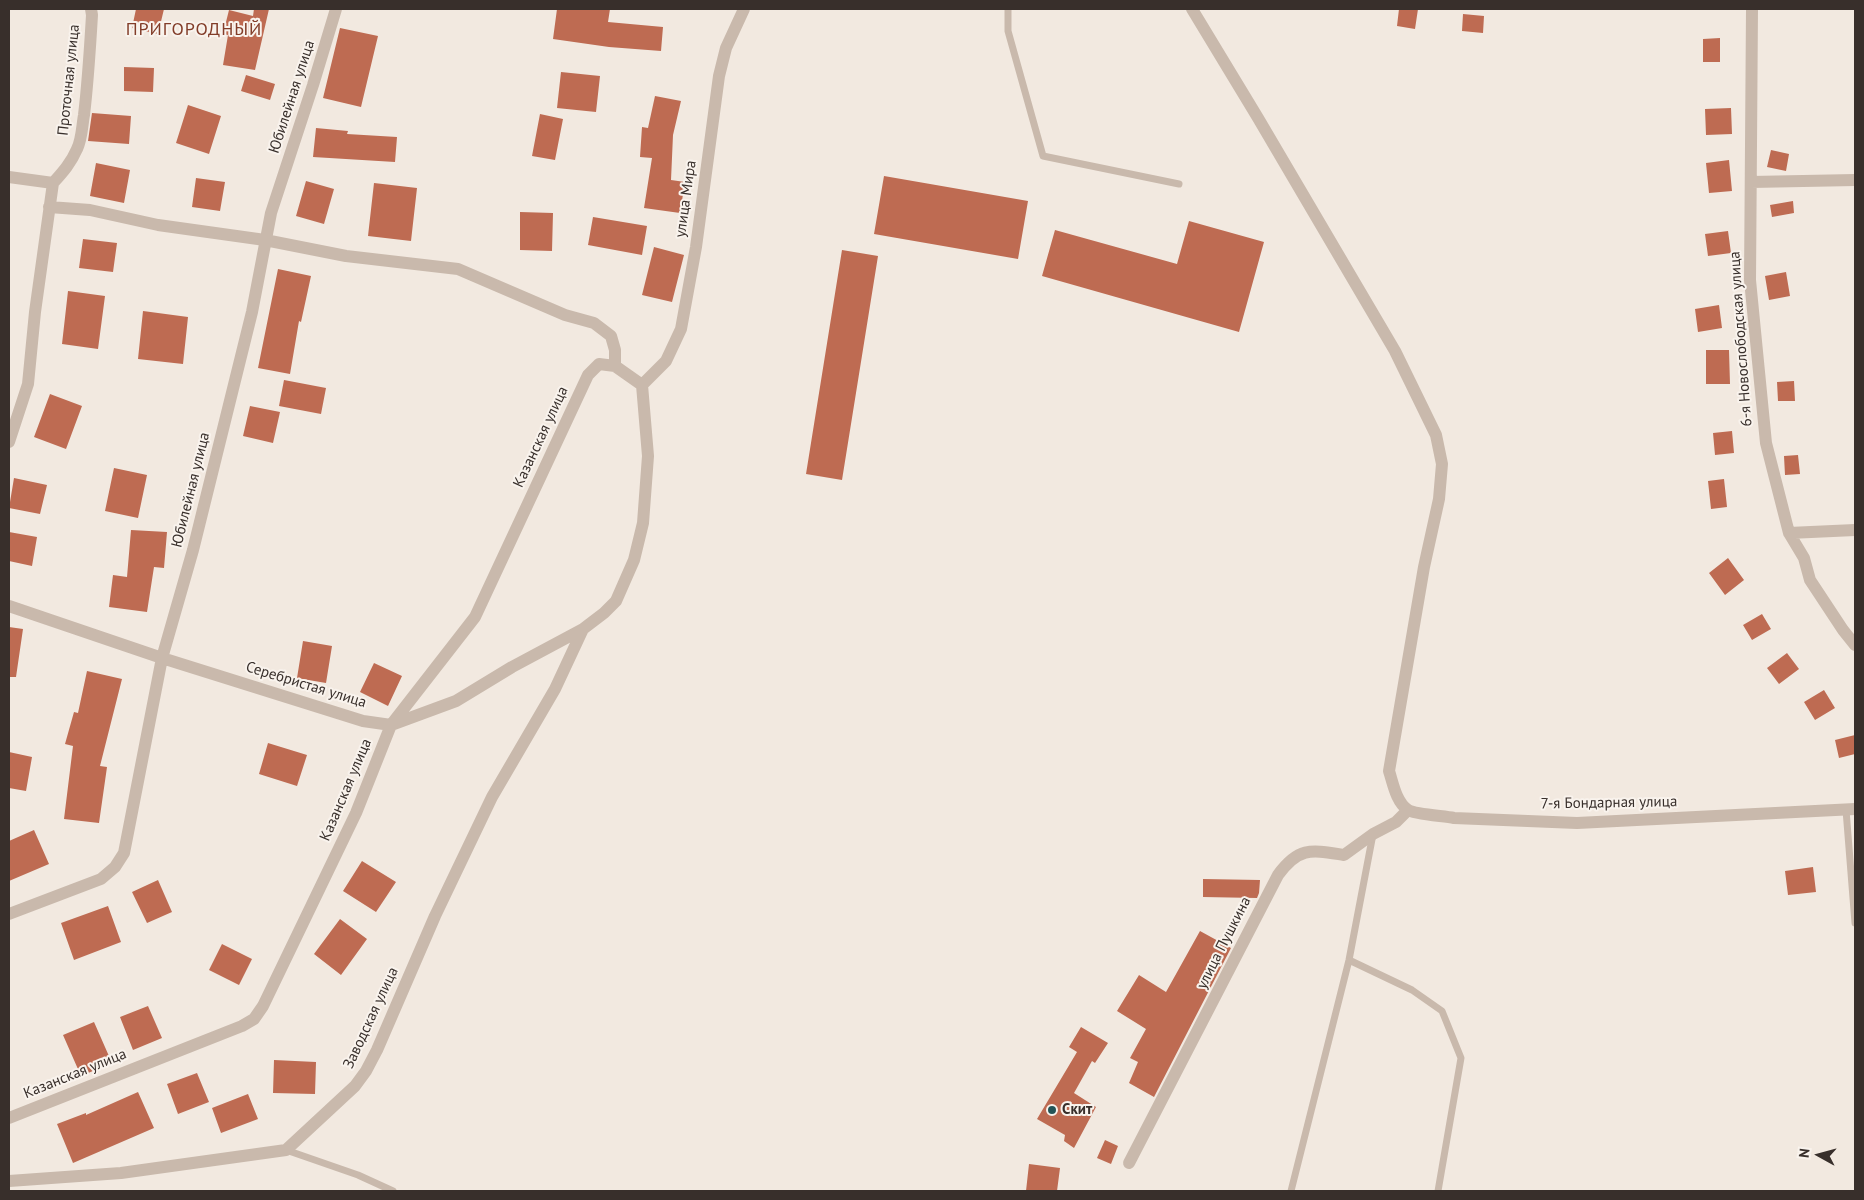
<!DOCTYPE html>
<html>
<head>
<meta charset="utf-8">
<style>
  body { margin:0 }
  #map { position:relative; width:1864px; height:1200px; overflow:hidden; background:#f2e9e0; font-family:"PT Sans",sans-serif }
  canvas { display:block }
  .frame { position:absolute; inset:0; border:10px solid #382f2b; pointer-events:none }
  .north { position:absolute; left:1794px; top:1130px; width:50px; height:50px; -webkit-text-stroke:4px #f9f3ed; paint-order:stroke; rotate:277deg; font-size:14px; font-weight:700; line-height:20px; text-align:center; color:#382f2b }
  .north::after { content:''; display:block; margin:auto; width:18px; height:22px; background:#382f2b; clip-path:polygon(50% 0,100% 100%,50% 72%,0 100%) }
</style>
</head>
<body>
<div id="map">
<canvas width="1864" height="1200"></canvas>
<div class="frame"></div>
<div class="north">N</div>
</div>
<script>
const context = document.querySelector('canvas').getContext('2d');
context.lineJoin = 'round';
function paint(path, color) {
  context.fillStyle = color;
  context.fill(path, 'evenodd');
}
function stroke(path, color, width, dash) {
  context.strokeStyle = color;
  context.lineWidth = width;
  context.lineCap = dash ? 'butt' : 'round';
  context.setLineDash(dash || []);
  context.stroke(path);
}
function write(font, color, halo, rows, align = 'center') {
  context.font = font + ' "PT Sans",sans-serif';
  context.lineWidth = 4;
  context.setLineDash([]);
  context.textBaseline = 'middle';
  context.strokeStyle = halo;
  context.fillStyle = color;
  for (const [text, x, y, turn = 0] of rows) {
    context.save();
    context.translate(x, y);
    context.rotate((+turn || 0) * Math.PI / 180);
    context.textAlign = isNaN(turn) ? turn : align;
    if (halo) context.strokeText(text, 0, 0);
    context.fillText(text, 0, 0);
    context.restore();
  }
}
paint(new Path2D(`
  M136 9H164L158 34 132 28Z
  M254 9H269L255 70 223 65 228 35 223 34 229 10 253 16Z
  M557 9H610L608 22 663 27 661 51 609 47 553 39Z
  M1399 9H1418L1415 29 1397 26Z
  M1463 14 1484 16 1483 33 1462 31Z
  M340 28 378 36 361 107 323 98Z
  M1720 38V62H1703V39Z
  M124 67 154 68 153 92 124 91Z
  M561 72 600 76 596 112 557 108Z
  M246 75 275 84 270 100 241 91Z
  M655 96 681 101 673 135 671 180 685 182 680 213 644 208 652 158 640 157 642 127 648 128Z
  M188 105 221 116 209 154 176 143Z
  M1731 108 1732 134 1706 135 1705 109Z
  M92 113 131 116 129 144 88 141Z
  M540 114 563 119 555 160 532 156Z
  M316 128 348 131 347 134 397 137 395 162 313 157Z
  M1771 150 1789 154 1786 171 1767 167Z
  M1729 160 1732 191 1709 193 1706 163Z
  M96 163 130 170 124 203 90 196Z
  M884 176 1028 201 1018 259 874 234Z
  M196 178 225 182 220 211 192 207Z
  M306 181 334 189 324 224 296 216Z
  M374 183 417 188 411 241 368 236Z
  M1793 201 1794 213 1772 217 1770 205Z
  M520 212 553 213 552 251 520 250Z
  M593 217 647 226 642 255 588 245Z
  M1189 221 1264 242 1239 332 1042 276 1055 230 1177 264Z
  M1728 231 1731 253 1708 256 1705 234Z
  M83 239 117 243 113 272 79 268Z
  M654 247 684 255 672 302 642 295Z
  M842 250 878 256 842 480 806 474Z
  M278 269 311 276 301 322 299 321 290 374 258 368Z
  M1786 272 1790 296 1769 300 1765 276Z
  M68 291 105 296 98 349 62 344Z
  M1719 305 1722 328 1698 332 1695 309Z
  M143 311 188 317 183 364 138 359Z
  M1706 350H1729L1730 384H1706Z
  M284 380 326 388 321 414 279 406Z
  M1794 381 1795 401H1778L1777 382Z
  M50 394 82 406 66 449 34 437Z
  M250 406 280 412 273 443 243 436Z
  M1732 431 1734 453 1715 455 1713 433Z
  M1798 455 1800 474 1785 475 1784 456Z
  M114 468 147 475 138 518 105 511Z
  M14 478 47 485 40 514 9 508Z
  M1724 479 1727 507 1711 509 1708 481Z
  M131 530 167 532 164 568 154 567 147 612 109 607 113 575 127 577Z
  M9 532 37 537 32 566 9 561Z
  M1728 558 1744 580 1725 595 1709 573Z
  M1762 614 1771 629 1752 640 1743 625Z
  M9 627 23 629 16 677H9Z
  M303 641 332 646 326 683 297 678Z
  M1787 653 1799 669 1779 684 1767 668Z
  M374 663 402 676 388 706 360 692Z
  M87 671 122 679 100 766 107 767 99 823 64 819 73 746 65 744 74 712 78 713Z
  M1824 690 1835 708 1815 720 1804 702Z
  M1855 735V754L1839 758 1835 740Z
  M268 743 307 755 297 786 259 774Z
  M9 752 32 757 26 791 9 788Z
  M34 830 49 864 9 881V841Z
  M362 861 396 882 376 912 343 891Z
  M1813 867 1816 892 1788 895 1785 871Z
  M1203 879 1260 880 1259 893 1257 898 1203 897Z
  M158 880 172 912 147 923 132 892Z
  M108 906 121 942 74 960 61 923Z
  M340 919 367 939 341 975 314 954Z
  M1200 931 1231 948 1154 1097 1129 1083 1138 1062 1130 1058 1146 1029 1117 1011 1139 975 1166 992Z
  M222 944 252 959 239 985 209 970Z
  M148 1006 162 1038 133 1050 120 1017Z
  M94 1022 112 1063 81 1076 63 1035Z
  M1081 1027 1108 1043 1095 1063 1092 1061 1074 1093 1096 1107 1074 1148 1064 1141 1065 1135 1037 1119 1077 1052 1069 1047Z
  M274 1060 316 1062 315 1094 273 1093Z
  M197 1073 209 1102 178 1114 167 1084Z
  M138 1092 154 1128 73 1163 57 1124 86 1113V1115Z
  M248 1094 258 1119 221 1133 212 1108Z
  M1105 1140 1118 1146 1111 1164 1097 1158Z
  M1029 1164 1060 1168 1057 1191H1026Z`), '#be6b52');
stroke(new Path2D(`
  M1008 9V31L1043 156 1179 184
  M1846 810 1855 923
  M1349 960 1412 990 1442 1011 1461 1058 1438 1191
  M286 1150 358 1175 393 1191
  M1291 1191 1349 960 1373 834`), '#c9b9ac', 7);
stroke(new Path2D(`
  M1192 9 1258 118 1395 351 1436 435 1442 464 1439 499 1424 567 1389 771C1393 783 1396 802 1408 810 1414 814 1443 816 1454 818L1577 823 1855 809
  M1752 9 1750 280 1766 443 1789 533 1804 558 1810 580 1843 630 1855 645
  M9 177 53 183
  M1751 182 1855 180
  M642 385 666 361 681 329 696 247 719 76 726 48 744 9
  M9 442 28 384 35 312 53 183C63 172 71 163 77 149 82 139 82 126 84 115 88 82 90 49 92 15L91 9
  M1789 533 1855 530
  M9 606 162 658 363 721 391 725 456 701 512 667 583 629 604 613 616 601 634 560 643 523 648 456 642 385 615 366V350L611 336 594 323 565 315 458 269 346 256 265 240 158 225 90 210 49 207
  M9 914 101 879 115 867 124 853 162 658 193 550 252 312 271 213 313 85 336 9
  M9 1118 242 1026 254 1019 263 1006 356 813 391 725 475 617 588 375 599 364 615 366
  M1129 1163 1278 875C1299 846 1312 850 1344 855L1373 834 1396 822 1408 810
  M9 1181 121 1173 286 1150 355 1086 366 1071 377 1050 435 916 492 797 555 689 583 629`), '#c9b9ac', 12);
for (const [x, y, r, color] of [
  [1052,1110,5,"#235457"]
]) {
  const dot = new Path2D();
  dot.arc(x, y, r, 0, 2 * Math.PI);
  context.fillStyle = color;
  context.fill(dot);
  stroke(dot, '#f9f3ed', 2);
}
write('15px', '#382f2b', '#f9f3ed', [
  ["Проточная улица",69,80,-84],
  ["Юбилейная улица",292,97,-72],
  ["улица Мира",686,199,-82],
  ["6-я Новослободская улица",1741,339,-94],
  ["Казанская улица",541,437,-65],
  ["Юбилейная улица",191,490,-76],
  ["Серебристая улица",306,685,17],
  ["Казанская улица",346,790,-67],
  ["7-я Бондарная улица",1609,803,-1],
  ["улица Пушкина",1224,943,-63],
  ["Заводская улица",371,1018,-65],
  ["Казанская улица",75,1074,-22]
]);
write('bold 15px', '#382f2b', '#f9f3ed', [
  ["Скит",1062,1110]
], 'left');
context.letterSpacing = '1px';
write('18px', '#823d29', '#f9f3ed', [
  ["ПРИГОРОДНЫЙ",194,30]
]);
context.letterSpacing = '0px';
</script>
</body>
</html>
